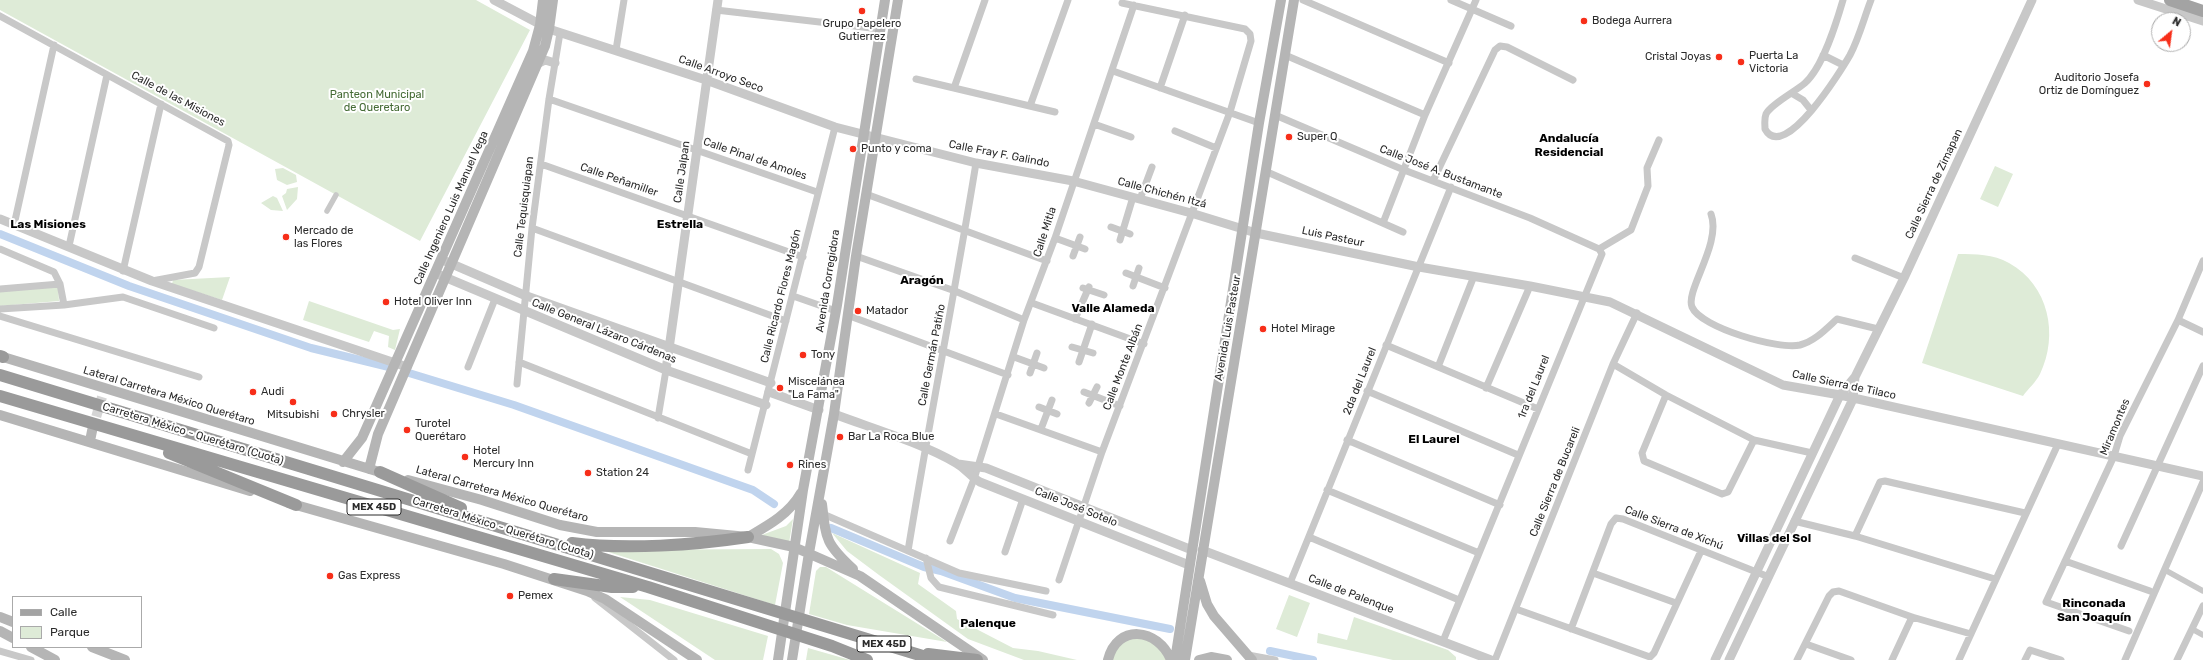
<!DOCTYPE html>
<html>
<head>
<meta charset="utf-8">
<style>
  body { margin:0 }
  #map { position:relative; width:2203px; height:660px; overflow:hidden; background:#fff; font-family:Rubik,sans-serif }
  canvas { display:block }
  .legend { position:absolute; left:12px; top:596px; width:130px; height:52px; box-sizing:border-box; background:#fff; border:1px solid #aaa; margin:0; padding:5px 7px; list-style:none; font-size:12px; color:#2b2b2b }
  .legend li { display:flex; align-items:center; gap:8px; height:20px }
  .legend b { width:20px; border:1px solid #aaa }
  .north { position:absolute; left:2151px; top:12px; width:40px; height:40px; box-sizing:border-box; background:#fff; border:1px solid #aaa; border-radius:50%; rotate:29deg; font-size:11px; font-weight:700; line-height:16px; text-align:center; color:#2b2b2b }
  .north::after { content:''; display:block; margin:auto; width:14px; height:18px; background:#f72e19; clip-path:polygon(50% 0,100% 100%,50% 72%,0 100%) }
</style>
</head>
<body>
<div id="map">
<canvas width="2203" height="660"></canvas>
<ul class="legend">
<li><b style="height:5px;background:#a3a3a3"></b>Calle</li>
<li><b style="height:11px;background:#deebd7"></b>Parque</li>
</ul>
<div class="north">N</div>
</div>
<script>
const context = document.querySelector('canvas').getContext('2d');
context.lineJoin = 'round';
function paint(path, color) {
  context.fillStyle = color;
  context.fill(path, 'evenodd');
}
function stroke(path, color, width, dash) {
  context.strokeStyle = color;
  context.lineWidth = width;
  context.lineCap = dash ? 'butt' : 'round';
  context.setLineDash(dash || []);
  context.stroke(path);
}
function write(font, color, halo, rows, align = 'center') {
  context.font = font + ' Rubik,sans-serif';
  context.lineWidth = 4;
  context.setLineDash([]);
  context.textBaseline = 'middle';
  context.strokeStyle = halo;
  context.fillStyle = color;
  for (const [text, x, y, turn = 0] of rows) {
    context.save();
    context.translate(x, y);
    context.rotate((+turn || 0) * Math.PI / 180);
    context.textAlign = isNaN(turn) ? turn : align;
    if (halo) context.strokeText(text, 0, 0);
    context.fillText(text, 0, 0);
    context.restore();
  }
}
paint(new Path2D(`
  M0 0H476L530 30 420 241 0 10Z
  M1995 166 2013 174 1998 207 1980 199Z
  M283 168 296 175 297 182 287 185 277 180 275 169Z
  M298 187 297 199 287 210 282 196 286 193 287 189Z
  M273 196 277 198 283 211 271 210 261 203Z
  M1958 254C1976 254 1993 254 2009 263 2049 285 2059 335 2040 374 2036 382 2028 389 2023 396L1922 363Z
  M230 277 222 300 172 284 173 280Z
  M58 286 59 301 0 306V292Z
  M309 301 393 330 400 329 395 350 388 347 389 336 374 331 369 342 303 320Z
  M793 519 789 543 759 536 786 526Z
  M832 533 920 573 918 584 956 611 957 619 1013 648 1038 651 1077 660H1024L968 639 879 575 847 551Z
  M771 549 779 554 783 563 775 605 602 550Z
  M820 567H826L947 642 847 625 809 614 816 571Z
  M1289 595 1310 603 1297 637 1276 629Z
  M620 597 650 600 768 636 763 660H715Z
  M1354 617 1448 650 1456 657V660H1393L1317 643 1318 633 1347 640Z
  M1148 635 1171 660H1108L1121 639Z
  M808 648 850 660H806Z`), '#deebd7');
stroke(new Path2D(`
  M0 234 129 286 311 348 389 367
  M409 373 514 405 753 490 774 504
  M831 528 924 567 941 571 1015 598 1170 629
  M1270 651 1313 660`), '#c0d4ee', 8);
stroke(new Path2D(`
  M92 431 102 397`), '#d5d5d5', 10, [10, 5]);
stroke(new Path2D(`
  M327 211 336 195
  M2165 570 2203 591
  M2192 629 2203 635`), '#c8c8c8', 5.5);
stroke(new Path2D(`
  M1303 0 1449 63
  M1451 0 1511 26
  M1843 0C1836 24 1823 67 1805 83 1796 91 1770 105 1766 114 1764 119 1765 124 1765 129 1784 164 1842 69 1850 55 1859 38 1864 18 1871 0
  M716 10 880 29
  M0 16 228 141 229 145 199 267 195 273 152 281
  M616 50 624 0
  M1285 55 1425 115
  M1823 55 1843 65
  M1113 71 1259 123
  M916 79 1055 112
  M954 88 985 0
  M1160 88 1185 15
  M1793 94 1803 100 1811 110
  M549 99 817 192
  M1030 106 1068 0
  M1275 115 1404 170 1530 218 1599 249
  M1094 124 1131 137
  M1175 131 1216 148
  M541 164 803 257
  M1265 171 1403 232
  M1433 181 1495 50 1500 46 1507 47 1573 80
  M866 194 1047 261
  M1140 199 1152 167
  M1711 214C1722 243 1685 291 1692 307 1701 328 1779 350 1800 345 1815 341 1826 329 1837 319L1878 329
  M1383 223 1425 115 1476 0
  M14 225 54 45
  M1111 227 1130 234
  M532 228 786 321
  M1055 238 1085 249
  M1120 240 1133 197
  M69 246 107 75
  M0 249 54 272 60 284 64 305
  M1599 249 1631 230 1648 186 1647 168 1659 140
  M856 256 955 291 1024 320
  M1073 256 1080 237
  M1855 258 1904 278
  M123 271 161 104
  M1126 273 1165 288
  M1133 286 1139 268
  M1083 288 1104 295
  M0 289 60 284
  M793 296 836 311
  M1032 303 1144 344
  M0 309 64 305 123 297 214 328
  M847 315 1008 375
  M0 316 199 377
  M1075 319 1089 287
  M2178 320 2203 332
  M1386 345 1538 409
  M1072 347 1093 353
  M1014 357 1044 368
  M519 362 752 454
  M1079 362 1092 324
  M1613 364 1666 395 1754 440 1812 453
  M468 367 495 299
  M1438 367 1474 276
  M1030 373 1037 353
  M517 384 532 228 549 99 560 33
  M1486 388 1530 286
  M1367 391 1518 455
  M1084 392 1120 406
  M1666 395 1642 453 1644 461 1722 494 1728 492 1754 440
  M1089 403 1097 387
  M1039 407 1057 414
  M996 414 1102 452
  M658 418 666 370
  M1041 429 1052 400
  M1347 440 1500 505
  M748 470 835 127
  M1327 490 1479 553
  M823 514 959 573 1046 591
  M1794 521 1855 536 1995 579
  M1855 536 1880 482 1885 481 2025 513
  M1309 537 1459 600
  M950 541 974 479 1024 320 1055 238 1134 5
  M2121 546 2203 366
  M908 551C929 421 955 293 976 163
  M1005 552 1023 499
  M926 558 931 578 939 587 1053 615
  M2065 561 2150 591
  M1593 573 1676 603
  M1059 580 1102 452 1230 112 1251 41 1250 34 1245 29 1122 3
  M1290 583 1451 187
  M595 598 674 660
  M1516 609 1650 657 1654 653 1701 551
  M1571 629 1611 524 1616 518 1623 519 1769 577
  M2129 631 2046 602 2114 456 2120 436 2178 320 2203 261
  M1443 641 1602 254 1599 249
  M1806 644 1851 660
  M0 651 31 660
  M1248 655 1275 660
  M1495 660 1613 364 1637 313
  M1797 660 1829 596 1833 592 1839 591 1912 617 1971 634
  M1892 660 1912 617
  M1959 660 2058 444
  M2025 660 2030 650 2061 660
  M2125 660 2203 482
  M2177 660 2203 606`), '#c8c8c8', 7);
stroke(new Path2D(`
  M494 0 549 29 706 80 835 127 976 163 1073 181 1191 213 1256 233 1419 267 1530 286 1610 302 1783 385 1840 395 2203 476
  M2138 0 2203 21
  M537 64 545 60 555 63
  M0 219 152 281 407 367
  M445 261 524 295 771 383
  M435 273 666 370 766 405
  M666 370 718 0
  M769 392 819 410
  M834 414C874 429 919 442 956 463 965 468 971 477 980 482L1189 565
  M958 464 986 468 1192 550
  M1202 550 1491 660
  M1715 660 1840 395 1855 377 1904 278 2032 0
  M1729 660 1853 399 1855 377`), '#c8c8c8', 9);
stroke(new Path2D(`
  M0 356 386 474
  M0 415 250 491
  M90 441 92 431
  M343 462 362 438 533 51 540 25 543 0
  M369 469 378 434 545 46 549 29 553 0
  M408 480 482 500 560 525 597 532H695L748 537 794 547 860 576 983 660
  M289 503 504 564 587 591 605 599 697 660
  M822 504C826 540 826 544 853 569
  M748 537C769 525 789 514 801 493
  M1200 581 1207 604 1214 616 1252 660
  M0 617 13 622
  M0 631 13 638
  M31 647 55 660
  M92 647 125 660
  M778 660 803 490 837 305 885 0
  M792 660 809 553 834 414 856 256 898 0
  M1108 660C1117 623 1158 628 1171 660
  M1175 660 1259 123 1281 0
  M1185 660 1294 0
  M1199 660 1211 657 1227 660`), '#b5b5b5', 10);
stroke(new Path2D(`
  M2170 0 2203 11`), '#a3a3a3', 12);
stroke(new Path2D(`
  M0 356 3 357
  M0 375 936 660
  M0 396 648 587 832 646 867 660
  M169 453 296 505
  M380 472 461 508
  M572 543C626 550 695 545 748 537
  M554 579 612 587H633
  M928 654 977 660`), '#9a9a9a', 12);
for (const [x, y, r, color] of [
  [862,11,4,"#f72e19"],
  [1584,21,4,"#f72e19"],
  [1719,57,4,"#f72e19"],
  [1741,62,4,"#f72e19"],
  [2147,84,4,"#f72e19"],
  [1289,137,4,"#f72e19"],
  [853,149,4,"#f72e19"],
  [286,237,4,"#f72e19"],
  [386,302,4,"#f72e19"],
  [858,311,4,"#f72e19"],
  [1263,329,4,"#f72e19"],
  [803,355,4,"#f72e19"],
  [780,388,4,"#f72e19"],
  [253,392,4,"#f72e19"],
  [293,402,4,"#f72e19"],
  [334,414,4,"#f72e19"],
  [407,430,4,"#f72e19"],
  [840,437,4,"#f72e19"],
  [465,457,4,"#f72e19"],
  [790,465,4,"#f72e19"],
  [588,473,4,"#f72e19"],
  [330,576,4,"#f72e19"],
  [510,596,4,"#f72e19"]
]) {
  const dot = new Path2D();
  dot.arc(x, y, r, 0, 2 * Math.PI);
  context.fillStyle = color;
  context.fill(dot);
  stroke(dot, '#fff', 1.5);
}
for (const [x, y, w] of [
  [374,507,54],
  [884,644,54]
]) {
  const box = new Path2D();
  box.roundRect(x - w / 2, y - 8, w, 16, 3);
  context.fillStyle = '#fff';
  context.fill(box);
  stroke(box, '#2b2b2b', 1);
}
write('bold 10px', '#2b2b2b', null, [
  ["MEX 45D",374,507],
  ["MEX 45D",884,644]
]);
write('11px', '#2b2b2b', '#fff', [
  ["Bodega Aurrera",1592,21],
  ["Grupo Papelero",862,24,"center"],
  ["Gutierrez",862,37,"center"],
  ["Puerta La",1749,56],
  ["Victoria",1749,69],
  ["Cristal Joyas",1711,57,"right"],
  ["Auditorio Josefa",2139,78,"right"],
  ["Ortiz de Domínguez",2139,91,"right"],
  ["Super Q",1297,137],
  ["Punto y coma",861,149],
  ["Mercado de",294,231],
  ["las Flores",294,244],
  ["Hotel Oliver Inn",394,302],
  ["Matador",866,311],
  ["Hotel Mirage",1271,329],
  ["Tony",811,355],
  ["Miscelánea",788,382],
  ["\"La Fama\"",788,395],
  ["Audi",261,392],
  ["Chrysler",342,414],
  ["Mitsubishi",293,415,"center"],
  ["Turotel",415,424],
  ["Querétaro",415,437],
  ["Bar La Roca Blue",848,437],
  ["Hotel",473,451],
  ["Mercury Inn",473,464],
  ["Rines",798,465],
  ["Station 24",596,473],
  ["Gas Express",338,576],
  ["Pemex",518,596]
], 'left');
write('11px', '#2b2b2b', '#fff', [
  ["Calle Arroyo Seco",721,74,20],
  ["Calle de las Misiones",178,99,28],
  ["Calle Fray F. Galindo",999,154,11],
  ["Calle Pinal de Amoles",755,159,19],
  ["Calle Jalpan",682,172,-82],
  ["Calle José A. Bustamante",1441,172,21],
  ["Calle Peñamiller",619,180,19],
  ["Calle Sierra de Zimapan",1934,184,-65],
  ["Calle Chichén Itzá",1162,193,15],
  ["Calle Tequisquiapan",524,207,-83],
  ["Calle Ingeniero Luis Manuel Vega",451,208,-66],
  ["Calle Mitla",1045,232,-72],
  ["Luis Pasteur",1333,237,12],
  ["Avenida Corregidora",828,281,-81],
  ["Calle Ricardo Flores Magón",781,296,-76],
  ["Avenida Luis Pasteur",1228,328,-80],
  ["Calle General Lázaro Cárdenas",604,331,22],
  ["Calle Germán Patiño",932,355,-79],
  ["Calle Monte Albán",1123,367,-69],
  ["2da del Laurel",1360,381,-68],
  ["Calle Sierra de Tilaco",1844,385,12],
  ["1ra del Laurel",1534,387,-68],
  ["Lateral Carretera México Querétaro",169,396,17],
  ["Miramontes",2115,427,-67],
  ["Carretera México - Querétaro (Cuota)",193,434,17],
  ["Calle Sierra de Bucareli",1555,482,-68],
  ["Lateral Carretera México Querétaro",502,494,16],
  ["Calle José Sotelo",1076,507,22],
  ["Carretera México - Querétaro (Cuota)",503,528,17],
  ["Calle Sierra de Xichú",1674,528,21],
  ["Calle de Palenque",1351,594,21]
]);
write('11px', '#456b35', '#fff', [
  ["Panteon Municipal",377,95],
  ["de Queretaro",377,108]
]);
write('bold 12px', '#000', '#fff', [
  ["Andalucía",1569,139],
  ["Residencial",1569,153],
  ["Las Misiones",48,225],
  ["Estrella",680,225],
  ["Aragón",922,281],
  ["Valle Alameda",1113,309],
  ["El Laurel",1434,440],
  ["Villas del Sol",1774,539],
  ["Rinconada",2094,604],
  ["San Joaquín",2094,618],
  ["Palenque",988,624]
]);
</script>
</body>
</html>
